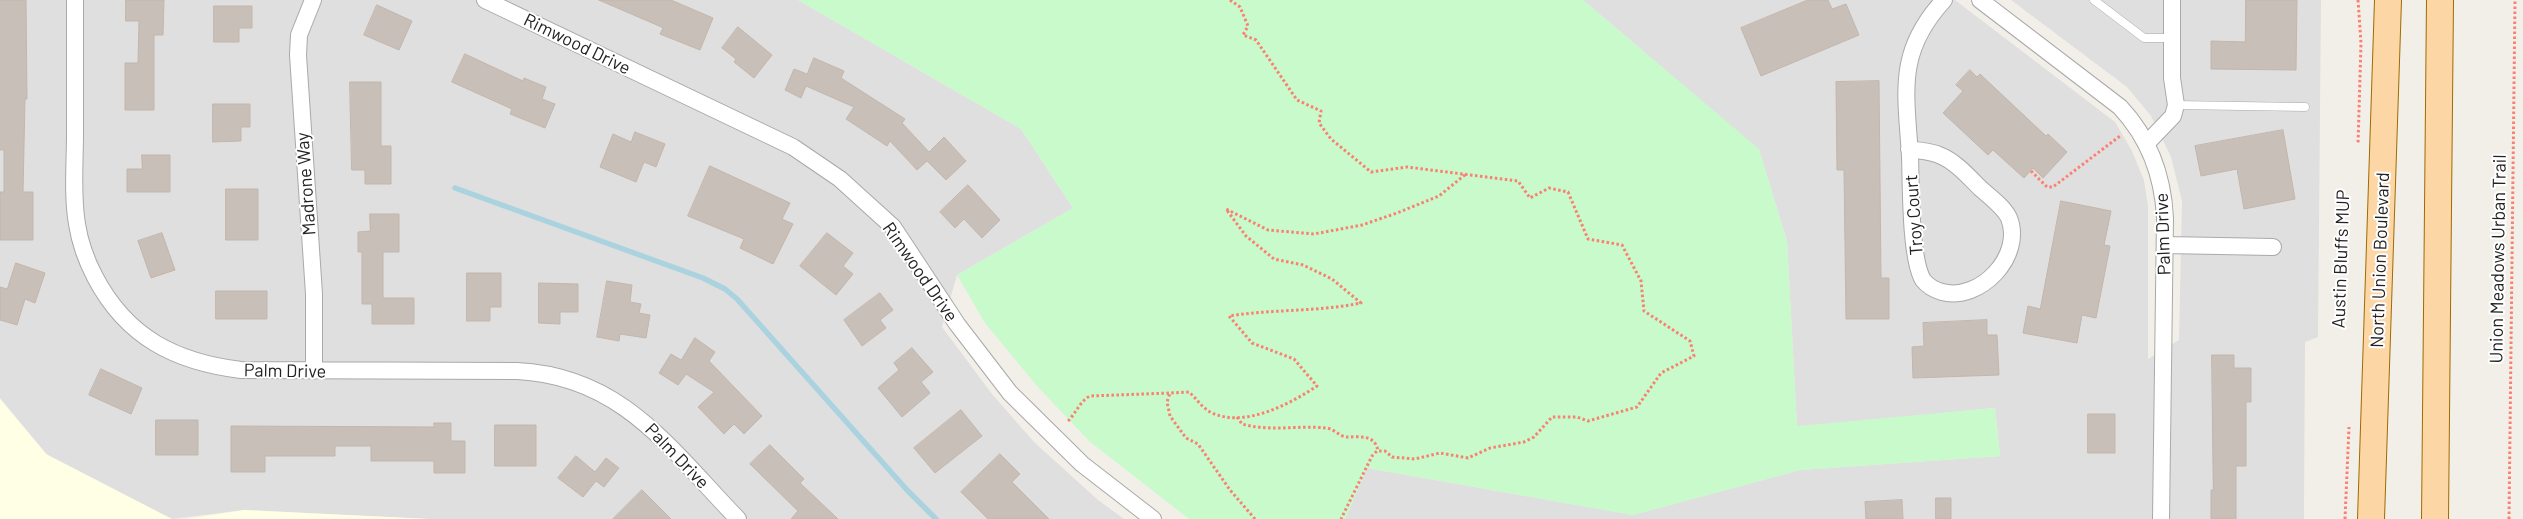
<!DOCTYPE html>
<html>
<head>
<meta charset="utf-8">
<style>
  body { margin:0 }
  canvas { display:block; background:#f2efe9 }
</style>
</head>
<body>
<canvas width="2523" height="519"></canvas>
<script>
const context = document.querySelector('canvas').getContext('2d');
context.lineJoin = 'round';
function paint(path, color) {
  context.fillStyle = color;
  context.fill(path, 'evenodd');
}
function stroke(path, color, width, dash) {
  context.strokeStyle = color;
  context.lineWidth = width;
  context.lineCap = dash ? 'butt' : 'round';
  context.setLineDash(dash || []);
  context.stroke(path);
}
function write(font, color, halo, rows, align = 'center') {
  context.font = font + ' Barlow,sans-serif';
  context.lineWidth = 4;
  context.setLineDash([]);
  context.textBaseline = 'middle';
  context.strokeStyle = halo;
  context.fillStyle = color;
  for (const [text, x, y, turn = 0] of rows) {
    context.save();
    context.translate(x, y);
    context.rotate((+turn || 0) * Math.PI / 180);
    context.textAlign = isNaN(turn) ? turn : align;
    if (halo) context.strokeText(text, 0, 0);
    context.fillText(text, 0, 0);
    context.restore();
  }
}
paint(new Path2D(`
  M0 0H798L1021 129 1073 208 957 275 942 327 992 394 1034 442 1098 500 1124 519H429L244 510 172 519 54 463 0 398Z
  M1583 0H1955L2115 122 2132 151 2144 180 2148 206V359L2179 340 2182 201 2171 157 2151 116 2127 87 2011 0H2321L2318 337 2305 342 2304 519H1345L1367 468 1633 515 1800 470 2000 456 1995 408 1797 427 1787 241 1759 150Z`), '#e0dfdf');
paint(new Path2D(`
  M0 399 46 454 172 519H0Z
  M244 510 429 519H186Z`), '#ffffe5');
paint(new Path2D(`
  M798 0H1583L1759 149 1787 241 1797 426 1995 408 2000 456 1800 470 1633 515 1367 468 1345 519H1189L1089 441 1037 386 985 323 957 275 1073 208 1021 129Z`), '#c8facc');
stroke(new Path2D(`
  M455 188 703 278 725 289 737 299 907 490 936 519`), '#aad3df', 5.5);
const building = new Path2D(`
  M0 0H26L27 99H25L23 192H33V240H0V192H4V150H0Z
  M126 0H164L163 35H154V110H125V63H138L139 21H126Z
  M599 0H671L713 18 700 50 660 34 663 28Z
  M1808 0H1828L1832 9 1846 4 1859 35 1761 76 1741 28Z
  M2246 0H2297L2296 70 2211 69V41L2245 42Z
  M377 5 412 21 399 50 364 35Z
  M214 6H252V28H239V42H214Z
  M738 27 772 55 754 78 734 62 736 59 722 48Z
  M465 54 523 81 524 78 546 87 542 99 555 104 545 128 510 114 512 109 452 82Z
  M814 58 844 71 841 78 905 119 902 123 929 152 944 137 966 161 946 180 927 161 917 170 890 141 887 146 846 119 854 107 806 86 801 98 785 90 794 69 807 74Z
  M1970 70 1977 77 1980 74 2046 136 2048 134 2067 152 2043 178 2033 168 2024 178 1993 150 1988 155 1943 113 1963 91 1956 85Z
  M1879 81 1881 278H1889V319H1846L1844 170H1837L1836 82Z
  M350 82H381V146H391V184H365V170H352Z
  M213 104H250V127H241V141L213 142Z
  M2283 130 2295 199 2244 209 2237 169 2201 176 2195 146Z
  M635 132 665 144 656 167 644 162 636 182 600 167 613 134 631 142Z
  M142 155H170V192H127V169H142Z
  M710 166 790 203 782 219 793 224 773 264 740 248 744 239 688 216Z
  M968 185 1000 220 982 238 964 219 955 228 940 212Z
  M226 189H258V240H226Z
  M2061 201 2111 211 2104 245 2110 246 2096 318 2082 315 2077 343 2023 333 2028 306 2040 309Z
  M370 214H399V252H383V298H414V324H372V304H362V252H358V232L370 231Z
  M162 233 175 270 151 278 138 241Z
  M827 233 853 253 843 266 853 274 836 295 800 266Z
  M16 263 45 273 35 303 25 299 17 325 0 320V287L7 289Z
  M467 273H501V307H490V321H467Z
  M607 281 632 285 630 302 641 304 639 313 650 315 646 338 620 334 619 341 597 337Z
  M539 283 578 284V312H560V324L539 323Z
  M216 291H267V319H216Z
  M880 293 893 310 880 320 886 328 862 346 844 320Z
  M1987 320V335H1997L1999 375 1913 378 1912 347 1924 346 1923 323Z
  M695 338 715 352 709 361 762 416 744 434 734 424 724 434 698 407 714 392 686 374 678 385 659 373 671 354 681 360Z
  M912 348 933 372 921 382 930 393 902 417 878 388 899 370 894 363Z
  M2212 355H2234V368H2251V402H2246V466H2236V519H2211V490H2213Z
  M101 369 142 388 131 414 89 395Z
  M961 410 982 436 935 473 914 448Z
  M2088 414H2115V453H2088Z
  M156 420H198V455H156Z
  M434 423H451V441H465V473H434V461H371V446H335V456H265V472H231V426L434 427Z
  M495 425H536V466H495Z
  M770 445 804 479 800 483 838 519H791L798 511 750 464Z
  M1000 454 1020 474 1012 482 1049 519H988L961 492Z
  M576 456 595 472 606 458 619 468 604 487 596 481 583 497 558 478Z
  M642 490 671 519H613Z
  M1936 498H1951V519H1936Z
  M1902 500 1903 519H1866L1865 502Z`);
paint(building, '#c7bfb8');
stroke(building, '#c4b6ab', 1);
const lane = new Path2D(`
  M2094 0 2144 38H2172
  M2176 105 2305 107`);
const street = new Path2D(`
  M75 0C75 44 75 89 75 133 75 163 72 195 77 224 80 243 86 260 95 277 127 338 176 362 241 370L517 371C622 376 670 449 738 519
  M313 0 299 35 298 55 314 294V371
  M485 0 793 147 840 179 893 227 957 324 1010 393 1082 464 1153 519
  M1980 0 2120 107C2149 138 2163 175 2165 218L2161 519
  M2147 143 2173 116 2176 105 2172 78V0
  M1909 149C1919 151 1930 151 1939 155 1955 161 1968 176 1980 188 1989 196 2004 207 2009 218 2024 256 1980 302 1942 292 1935 290 1927 285 1923 280 1910 258 1911 184 1910 156 1906 92 1896 52 1944 0
  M2165 245 2273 247`);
const primary = new Path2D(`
  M2371 519 2388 0
  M2435 519 2440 0`);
stroke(lane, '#a9a9a9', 9);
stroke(street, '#a9a9a9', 18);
stroke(primary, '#a06b00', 28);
stroke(new Path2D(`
  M1230 0 1240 7 1248 26 1243 35 1256 40 1297 100 1321 111 1319 123 1331 139 1371 172 1407 167 1518 181 1530 198 1549 188 1568 192 1588 239 1622 245 1641 281 1644 311 1690 341 1694 356 1661 373 1637 407 1588 421 1577 417H1552L1534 437 1524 442 1490 448 1468 458 1440 453 1415 459 1392 457 1385 451H1377L1372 456 1341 519
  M2358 0 2361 43 2358 144
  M2031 171 2047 187H2053L2120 136
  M1237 417 1242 424C1270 432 1299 425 1326 428 1333 428 1340 437 1347 437 1359 437 1375 434 1378 451
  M1068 421C1076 413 1080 401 1090 396L1170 393
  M1255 519 1230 490 1198 444 1186 438 1170 416 1167 402 1170 393 1189 392C1197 399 1202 408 1212 413 1245 428 1290 404 1317 386L1294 359 1252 343 1229 316C1273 309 1317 312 1361 303L1332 279 1303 265 1274 259 1246 236 1226 209 1268 230 1314 234 1362 225 1397 213 1439 196 1466 174
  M2345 519 2349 427
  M2509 519 2515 0`), '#fa8072', 3, [2.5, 2.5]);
stroke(lane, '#fff', 8);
stroke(street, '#fff', 16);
stroke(primary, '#fcd6a4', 26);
write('18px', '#222', '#fff', [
  ["Rimwood Drive",577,44,26],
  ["Madrone Way",306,184,-94],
  ["Troy Court",1914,215,-94],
  ["Palm Drive",2163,234,-92],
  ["Austin Bluffs MUP",2341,259,-88],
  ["Union Meadows Urban Trail",2498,259,-89],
  ["North Union Boulevard",2380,260,-88],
  ["Rimwood Drive",920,272,55],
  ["Palm Drive",285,371,1],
  ["Palm Drive",677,456,46]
]);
</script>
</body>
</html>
